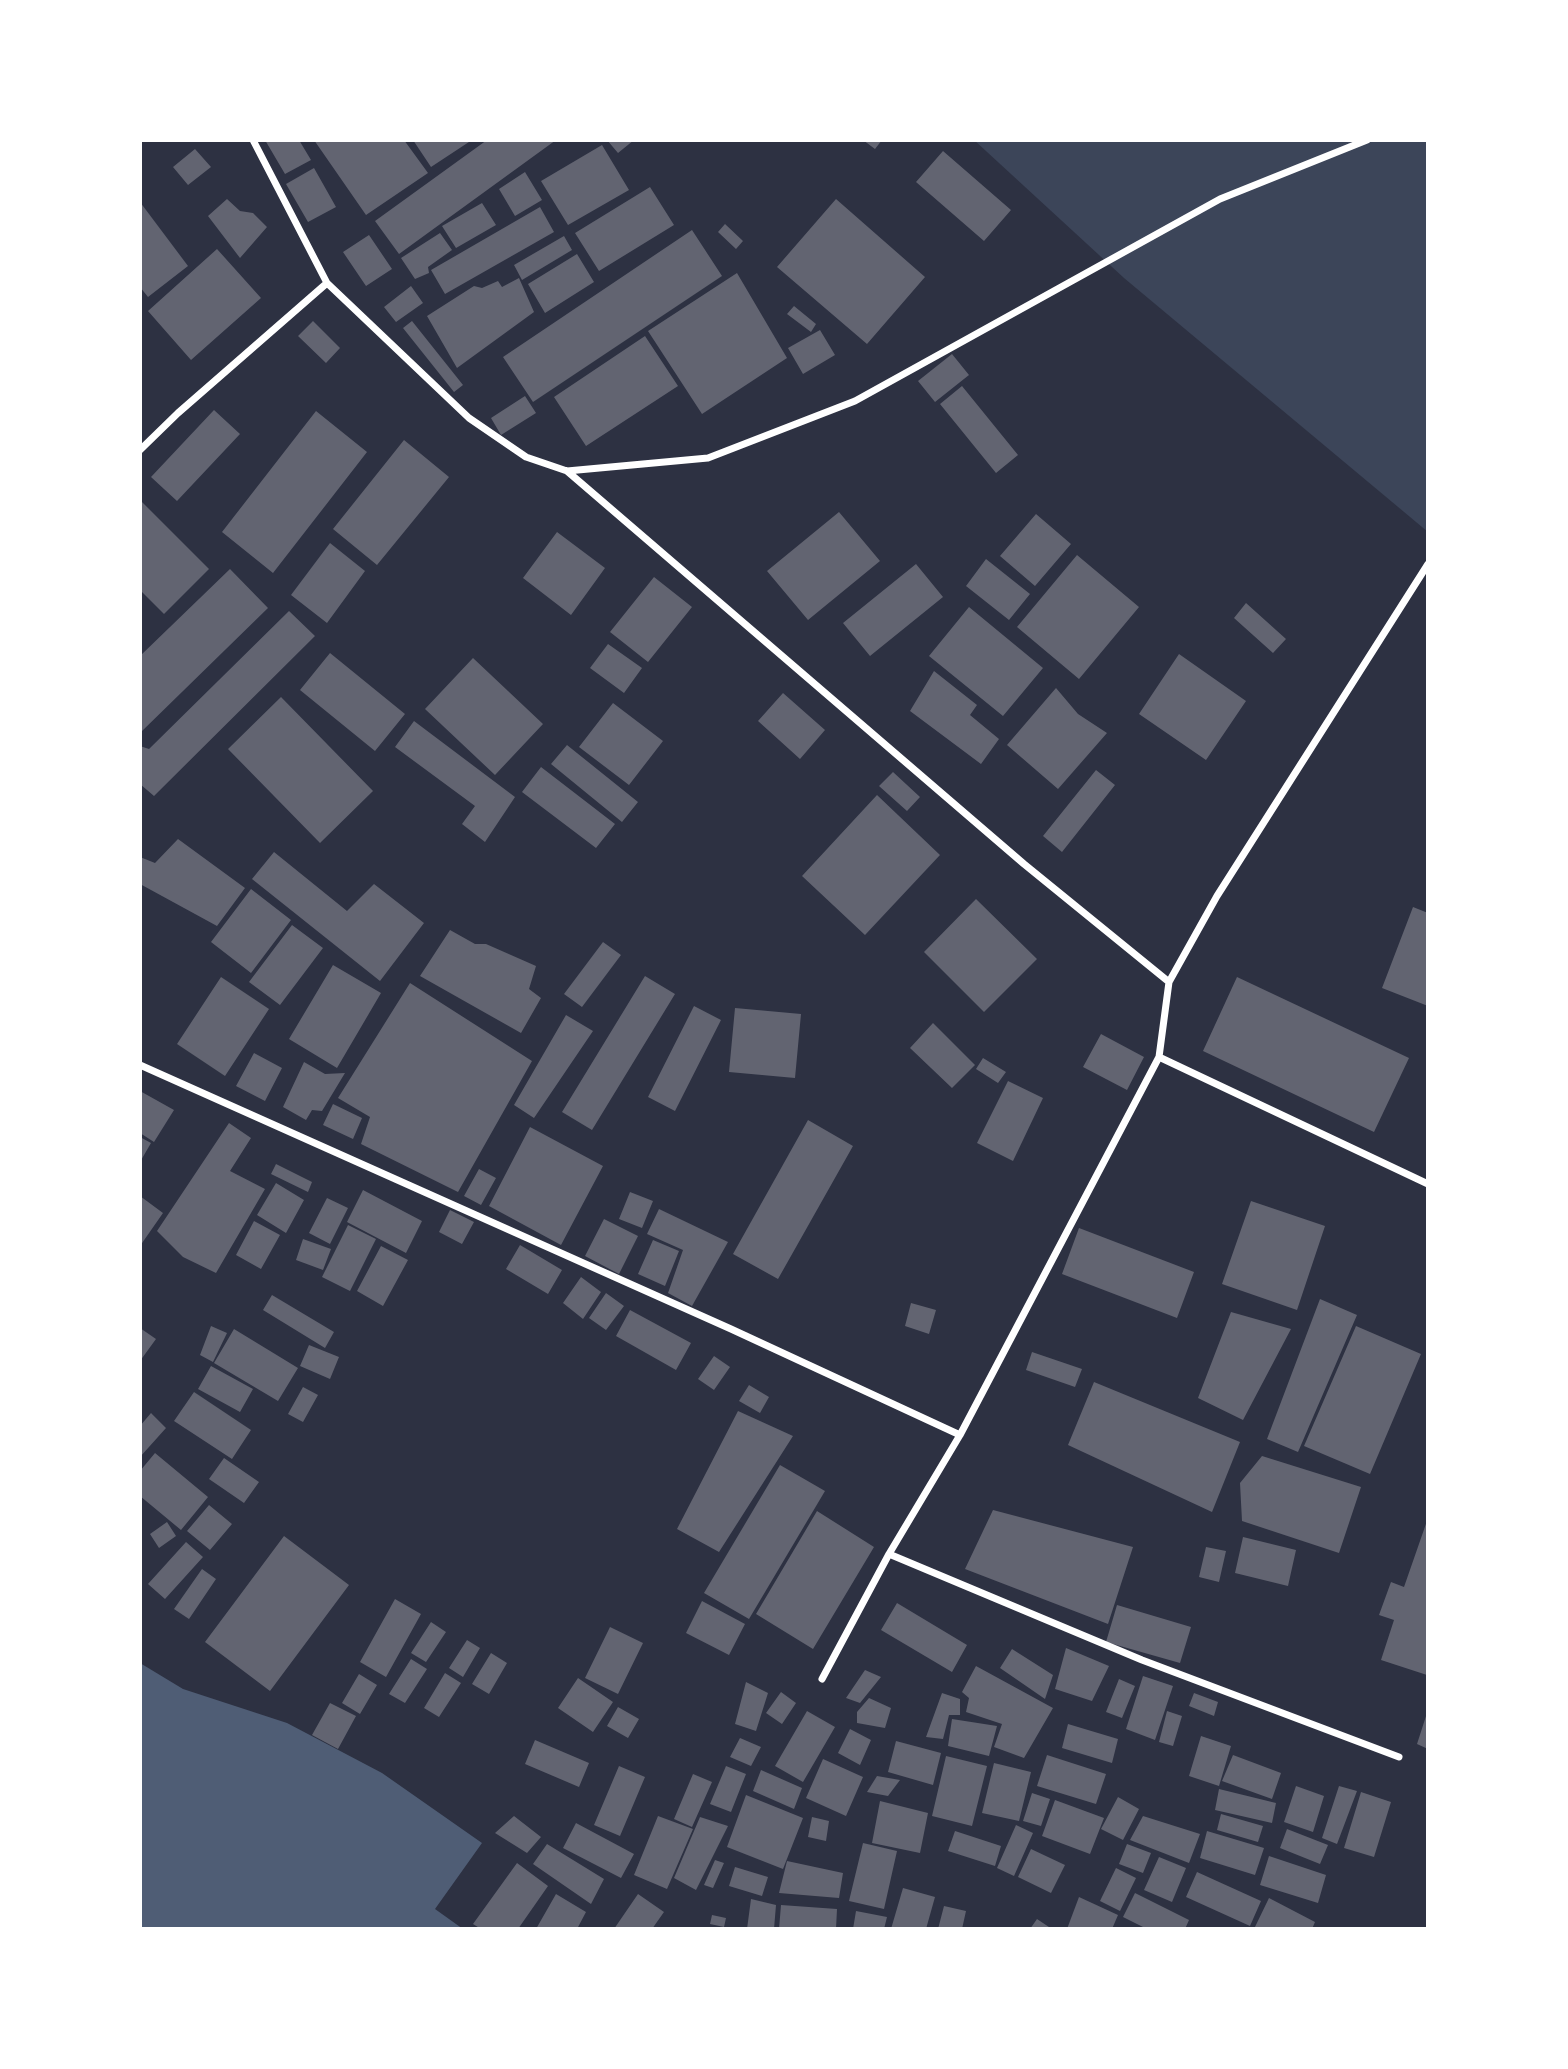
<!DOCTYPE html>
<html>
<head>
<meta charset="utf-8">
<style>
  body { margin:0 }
  #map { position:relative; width:1568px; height:2069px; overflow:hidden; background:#2d3142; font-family:Roboto,sans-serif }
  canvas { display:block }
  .frame { position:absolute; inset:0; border:142px solid #fff; pointer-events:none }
</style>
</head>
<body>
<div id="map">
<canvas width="1568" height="2069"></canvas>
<div class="frame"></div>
</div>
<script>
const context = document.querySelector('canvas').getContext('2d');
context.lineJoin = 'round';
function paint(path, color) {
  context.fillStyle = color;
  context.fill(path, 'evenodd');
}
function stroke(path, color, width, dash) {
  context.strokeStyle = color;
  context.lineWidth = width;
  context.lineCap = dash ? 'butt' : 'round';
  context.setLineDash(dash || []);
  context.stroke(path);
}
paint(new Path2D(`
  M974 140H1428V532L1124 278Z`), '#3c4559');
paint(new Path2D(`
  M140 1663 183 1689 287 1723 382 1773 482 1843 435 1909 463 1929H140Z`), '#4f5d75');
paint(new Path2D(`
  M265 140H299L311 160 285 174Z
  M314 140H404L428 173 366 215Z
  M413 140H472L431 167Z
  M487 140H556L399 254 375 221Z
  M607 140H634L618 153Z
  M863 140H882L875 149Z
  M602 145 629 190 568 225 541 181Z
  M195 149 211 167 188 185 173 167Z
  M943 151 1011 210 984 241 916 182Z
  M314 168 336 207 308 222 286 184Z
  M525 172 542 200 515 216 499 189Z
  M650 187 674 225 599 271 575 233Z
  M227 199 240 211 253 213 267 227 240 258 208 216Z
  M836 199 925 277 867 344 777 267Z
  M140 202 188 266 148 297 140 287Z
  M482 203 496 225 456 248 442 226Z
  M540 207 554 232 445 294 431 270Z
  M725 224 743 241 736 249 718 232Z
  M692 230 722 276 533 402 503 357Z
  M440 233 452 250 428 267 429 273 415 279 401 258Z
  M369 235 392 269 366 286 343 252Z
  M564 236 572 250 522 280 514 265Z
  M217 249 261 298 191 360 148 311Z
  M577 254 594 282 545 313 528 284Z
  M737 273 787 358 702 414 648 331Z
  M519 278 534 312 457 368 427 316 474 286 482 288 498 281 502 287Z
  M411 286 423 303 396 322 384 307Z
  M794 306 816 324 811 332 787 314Z
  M313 321 340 348 326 363 298 336Z
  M412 321 463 385 454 392 403 328Z
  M820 330 835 355 803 374 788 348Z
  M645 336 678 386 586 446 554 397Z
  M952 354 969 375 935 402 918 381Z
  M962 386 1018 455 996 473 940 404Z
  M525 396 536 413 501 435 491 418Z
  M214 410 240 434 177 501 151 477Z
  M316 411 367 452 273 573 222 532Z
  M404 440 449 477 377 565 333 529Z
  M140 500 209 569 164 614 140 590Z
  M839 512 880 561 808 620 767 571Z
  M1036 514 1071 544 1035 586 1000 556Z
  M557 532 605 568 571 615 523 578Z
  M330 543 365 571 327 623 291 595Z
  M1077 555 1139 607 1079 679 1017 627Z
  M986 559 1030 594 1009 620 966 586Z
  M916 564 943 597 870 656 843 623Z
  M230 569 268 608 140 733V656Z
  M654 577 692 607 648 662 610 632Z
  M1246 603 1286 639 1273 653 1234 618Z
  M969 607 1043 668 1003 716 929 656Z
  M289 611 315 636 154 796 140 784V746L149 749Z
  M608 644 642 668 624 693 590 668Z
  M330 653 405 714 375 751 300 690Z
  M1179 654 1246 701 1206 760 1139 714Z
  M473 658 543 724 495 775 425 709Z
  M934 671 977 705 970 715 999 739 981 764 910 711Z
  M1056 688 1078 714 1107 733 1058 789 1007 745Z
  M783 693 825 730 800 759 758 721Z
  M281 697 373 791 320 843 228 749Z
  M613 703 663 741 629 785 579 747Z
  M414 721 515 797 485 842 462 824 475 806 395 747Z
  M567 745 638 802 622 822 551 764Z
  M541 767 615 824 596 848 522 792Z
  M1096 770 1115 785 1062 852 1043 836Z
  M893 772 920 797 907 811 879 786Z
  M877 795 940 855 865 935 802 876Z
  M178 839 245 888 217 926 140 884V857L155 863Z
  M274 852 347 911 374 884 424 923 380 981 252 879Z
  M251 889 291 920 251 973 211 942Z
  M976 899 1037 959 984 1012 924 952Z
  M1413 907 1428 913V1006L1382 988Z
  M292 925 323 948 280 1005 249 982Z
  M450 930 475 944H486L536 966 529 989 541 998 521 1033 420 976Z
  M603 942 621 955 582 1007 564 994Z
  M333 965 381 993 337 1068 289 1039Z
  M645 976 675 994 592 1130 562 1112Z
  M221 977 269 1009 225 1076 177 1044Z
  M1237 977 1409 1058 1374 1132 1203 1051Z
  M410 983 532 1061 458 1192 361 1144 370 1117 338 1098Z
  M694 1006 721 1020 675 1111 648 1097Z
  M735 1008 801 1014 795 1078 729 1072Z
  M566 1015 593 1031 534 1118 514 1105Z
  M933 1023 975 1065 952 1088 910 1048Z
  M1101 1034 1144 1057 1127 1090 1083 1067Z
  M254 1053 282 1068 265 1101 236 1086Z
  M983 1058 1006 1072 998 1083 976 1069Z
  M304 1062 325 1074 345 1073 322 1111 312 1110 306 1120 283 1107Z
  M1008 1081 1043 1098 1013 1161 977 1143Z
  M140 1091 174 1110 154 1142 140 1133Z
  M333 1104 362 1118 353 1139 323 1125Z
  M808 1120 853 1146 778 1279 733 1254Z
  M229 1123 251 1138 230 1171 265 1189 216 1273 183 1257 157 1231Z
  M530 1127 603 1166 561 1245 489 1206Z
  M140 1137 151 1143 140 1162Z
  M276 1164 312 1182 308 1192 271 1174Z
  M479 1169 496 1178 481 1205 464 1196Z
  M276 1183 304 1200 286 1233 257 1215Z
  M363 1190 422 1221 406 1253 347 1222Z
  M630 1192 653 1201 642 1228 619 1219Z
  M140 1196 163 1213 140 1246Z
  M327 1198 348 1208 330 1244 309 1233Z
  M1251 1201 1325 1226 1297 1310 1222 1284Z
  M659 1209 728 1242 692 1306 668 1293 683 1250 647 1234Z
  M450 1210 474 1222 462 1244 439 1232Z
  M604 1219 638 1236 619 1274 585 1256Z
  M254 1221 280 1235 261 1269 236 1255Z
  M348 1225 376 1239 350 1291 322 1277Z
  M1079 1228 1194 1272 1177 1318 1062 1274Z
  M303 1239 331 1249 323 1270 296 1260Z
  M653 1240 679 1251 665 1286 638 1274Z
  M520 1245 562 1270 548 1294 506 1269Z
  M381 1246 408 1260 383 1306 357 1291Z
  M581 1277 601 1292 583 1319 563 1303Z
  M606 1293 624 1306 606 1330 589 1318Z
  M272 1295 334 1332 325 1348 263 1310Z
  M1320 1299 1357 1315 1298 1452 1267 1439Z
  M911 1303 936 1310 929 1334 905 1326Z
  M630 1310 691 1343 676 1370 616 1336Z
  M1231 1312 1291 1329 1243 1420 1198 1398Z
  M211 1326 227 1333 213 1362 200 1355Z
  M1356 1326 1421 1354 1370 1474 1304 1446Z
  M140 1328 156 1339 140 1361Z
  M234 1329 298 1368 278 1401 214 1363Z
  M309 1345 339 1357 330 1379 300 1366Z
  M1032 1352 1082 1369 1075 1387 1026 1370Z
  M714 1356 730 1367 714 1390 698 1379Z
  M211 1366 253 1389 240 1412 198 1389Z
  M1094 1382 1240 1442 1212 1512 1068 1445Z
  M749 1385 769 1397 760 1413 739 1401Z
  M303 1387 318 1395 303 1422 288 1414Z
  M194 1392 251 1430 232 1459 174 1421Z
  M738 1411 793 1436 719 1552 677 1529Z
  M151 1413 166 1428 140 1457V1426Z
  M155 1453 208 1497 181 1530 140 1496V1471Z
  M1262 1456 1361 1487 1339 1553 1242 1521 1240 1483Z
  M224 1458 259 1482 244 1503 209 1479Z
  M780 1465 825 1491 749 1619 704 1593Z
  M209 1505 232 1524 210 1550 187 1531Z
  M993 1510 1133 1547 1108 1624 965 1569Z
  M817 1511 874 1547 813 1649 756 1614Z
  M1428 1518V1672L1427 1675 1381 1660 1394 1620 1379 1615 1391 1582 1404 1587Z
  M167 1522 176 1536 159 1548 150 1534Z
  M284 1536 349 1585 270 1691 205 1642Z
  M1243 1537 1296 1550 1288 1586 1235 1573Z
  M186 1542 203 1557 165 1599 148 1584Z
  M1206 1547 1226 1551 1219 1582 1199 1577Z
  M202 1569 216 1579 189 1619 174 1609Z
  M395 1599 421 1614 386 1677 360 1662Z
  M702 1601 745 1624 729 1655 686 1633Z
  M897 1603 967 1645 952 1672 881 1630Z
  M1117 1605 1191 1627 1180 1663 1106 1642Z
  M431 1622 446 1632 426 1662 411 1653Z
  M610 1627 643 1643 618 1694 585 1678Z
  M467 1640 480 1648 463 1677 449 1668Z
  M1066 1648 1109 1666 1092 1701 1055 1689Z
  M1012 1649 1053 1675 1045 1699 1000 1668Z
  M491 1653 507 1663 489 1694 472 1684Z
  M411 1659 427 1669 405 1703 389 1694Z
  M976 1666 1053 1708 1024 1758 994 1747 1002 1724 966 1712 969 1698 962 1692Z
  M865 1670 881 1677 860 1703 846 1698Z
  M445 1673 461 1683 439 1717 424 1708Z
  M359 1674 377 1685 360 1714 342 1703Z
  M1143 1676 1173 1686 1155 1740 1126 1729Z
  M578 1678 613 1702 593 1732 558 1708Z
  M1119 1679 1135 1686 1122 1718 1106 1712Z
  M746 1682 768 1693 756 1731 735 1724Z
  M781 1692 796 1703 782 1724 766 1713Z
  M942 1693 960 1699V1715H949L943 1739 926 1737Z
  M1194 1693 1218 1702 1214 1716 1189 1706Z
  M869 1698 891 1708 885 1728 857 1723V1712Z
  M330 1703 356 1716 338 1749 312 1735Z
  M618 1707 639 1719 628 1738 607 1726Z
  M807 1711 835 1727 803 1782 775 1766Z
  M1167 1711 1182 1716 1173 1746 1159 1742Z
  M1427 1713H1428V1749L1417 1744Z
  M952 1719 997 1726 989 1756 948 1746Z
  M1068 1724 1118 1739 1112 1763 1062 1748Z
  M850 1729 871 1740 860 1765 838 1753Z
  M1201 1736 1231 1746 1219 1786 1189 1776Z
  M740 1738 761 1747 751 1766 730 1757Z
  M535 1740 589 1763 579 1787 525 1764Z
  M896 1741 941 1753 933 1785 888 1772Z
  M1047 1755 1106 1774 1096 1804 1037 1786Z
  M1233 1755 1281 1773 1272 1799 1222 1781Z
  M946 1756 987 1766 972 1826 932 1816Z
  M823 1759 863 1777 846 1816 806 1798Z
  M994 1763 1031 1772 1019 1821 982 1813Z
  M619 1766 645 1777 620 1836 594 1825Z
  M726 1766 746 1774 731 1812 710 1804Z
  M761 1770 802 1788 794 1809 753 1791Z
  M693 1774 712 1782 692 1827 674 1819Z
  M877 1776 900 1780 888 1796 867 1792Z
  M1296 1786 1324 1796 1313 1832 1284 1822Z
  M1339 1786 1357 1791 1337 1844 1322 1838Z
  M1219 1789 1276 1803 1272 1823 1215 1810Z
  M1361 1792 1391 1802 1374 1857 1344 1848Z
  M1032 1793 1050 1799 1041 1826 1023 1821Z
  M746 1795 803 1818 783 1869 727 1847Z
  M1118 1797 1139 1809 1123 1840 1101 1829Z
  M1055 1800 1104 1818 1090 1854 1042 1836Z
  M880 1801 928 1813 920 1853 872 1843Z
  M1221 1814 1263 1826 1258 1842 1217 1830Z
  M514 1816 541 1837 527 1853 495 1833Z
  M658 1816 693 1829 667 1889 634 1875Z
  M1143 1816 1200 1834 1189 1863 1130 1840Z
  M700 1817 728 1826 696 1890 674 1878Z
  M812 1817 829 1821 826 1841 808 1837Z
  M576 1823 634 1854 621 1878 563 1848Z
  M1016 1825 1033 1833 1014 1876 997 1868Z
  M1287 1829 1328 1845 1320 1864 1280 1848Z
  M955 1831 1001 1846 995 1866 948 1851Z
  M1207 1831 1264 1848 1255 1875 1200 1858Z
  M863 1843 897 1851 884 1909 849 1901Z
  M547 1844 604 1879 591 1904 533 1864Z
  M1127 1844 1151 1853 1143 1873 1119 1864Z
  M1031 1849 1065 1865 1051 1893 1018 1877Z
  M1269 1856 1326 1875 1318 1903 1260 1885Z
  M1159 1857 1186 1868 1172 1902 1144 1890Z
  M715 1860 724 1863 713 1888 704 1885Z
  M787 1861 843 1873 839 1898 779 1893Z
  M517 1863 548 1886 518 1929H481L473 1924Z
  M735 1867 768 1877 762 1896 729 1886Z
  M1116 1868 1136 1878 1120 1911 1100 1901Z
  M1197 1872 1261 1901 1250 1926 1186 1897Z
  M903 1888 935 1897 926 1929H891Z
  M1135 1893 1189 1920 1185 1929H1147L1123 1917Z
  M556 1894 586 1912 577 1929H536Z
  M638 1894 664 1912 652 1929H614Z
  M1079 1897 1118 1915 1112 1929H1067Z
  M1269 1898 1315 1922 1312 1929H1254Z
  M751 1899 776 1905 774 1929H747Z
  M781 1905 837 1909 836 1929H779Z
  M944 1906 966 1911 962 1929H938Z
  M856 1911 887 1917 884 1929H853Z
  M712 1915 726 1918 724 1927 710 1924Z
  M1037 1919 1052 1929H1030Z`), '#626471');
stroke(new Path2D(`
  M253 140 327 283 469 418 526 457 567 471 708 458 855 401 1220 199 1367 140
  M140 450 178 413 327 283
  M567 471 1024 864 1169 982
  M1159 1057 1428 1184
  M140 1065 731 1329 960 1435
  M889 1554 1142 1660 1399 1757
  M822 1679 889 1554 960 1435 1159 1057 1169 982 1217 896 1428 564`), '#fff', 7);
</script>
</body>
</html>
